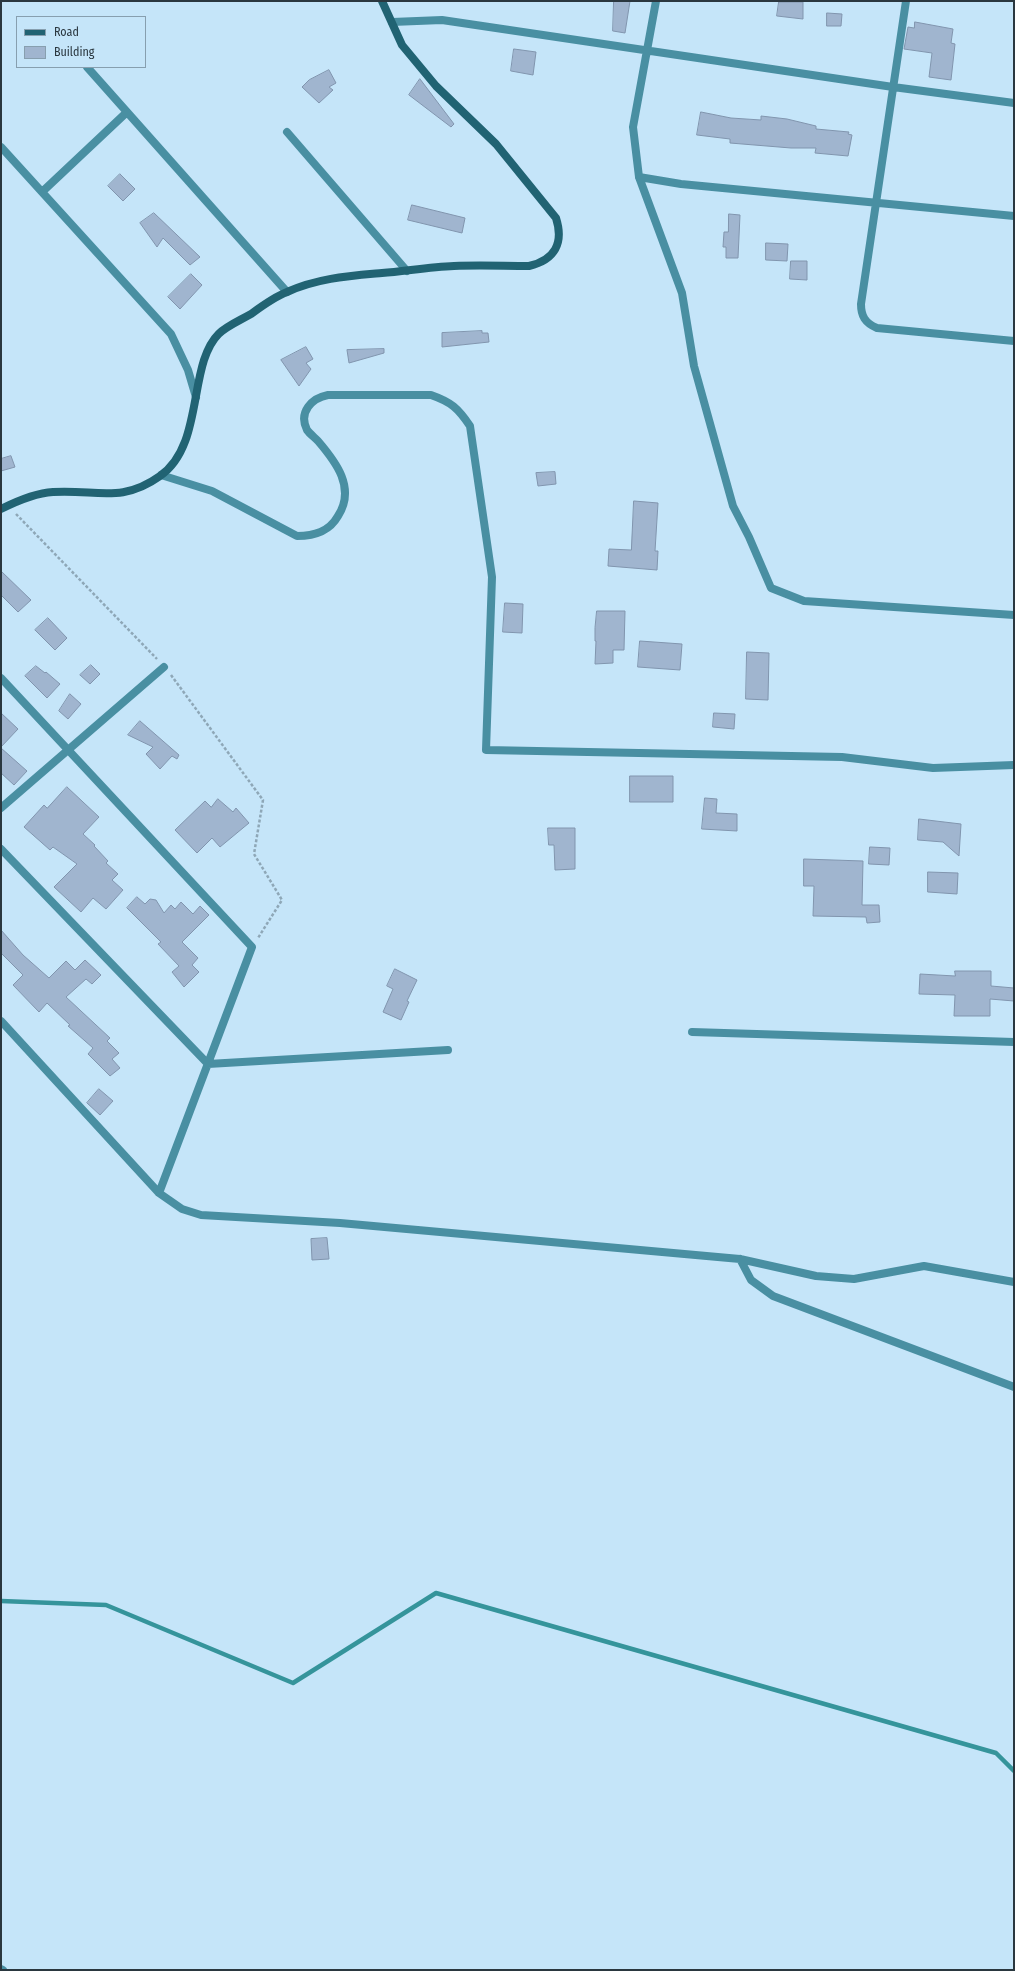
<!DOCTYPE html>
<html>
<head>
<meta charset="utf-8">
<style>
  body { margin:0 }
  #map { position:relative; width:1015px; height:1971px; overflow:hidden; background:#c5e5f9; font-family:"Fira Sans Condensed",sans-serif }
  canvas { display:block }
  .frame { position:absolute; inset:0; border:2px solid #2a373f; pointer-events:none }
  .legend { position:absolute; left:16px; top:16px; width:130px; height:52px; box-sizing:border-box; background:#c5e5f9; border:1px solid #879faf; margin:0; padding:5px 7px; list-style:none; font-size:12px; color:#2a373f }
  .legend li { display:flex; align-items:center; gap:8px; height:20px }
  .legend b { width:20px; border:1px solid #879faf }
</style>
</head>
<body>
<div id="map">
<canvas width="1015" height="1971"></canvas>
<div class="frame"></div>
<ul class="legend">
<li><b style="height:5px;background:#216373"></b>Road</li>
<li><b style="height:11px;background:#a0b5cf"></b>Building</li>
</ul>
</div>
<script>
const context = document.querySelector('canvas').getContext('2d');
context.lineJoin = 'round';
function stroke(path, color, width, dash) {
  context.strokeStyle = color;
  context.lineWidth = width;
  context.lineCap = dash ? 'butt' : 'round';
  context.setLineDash(dash || []);
  context.stroke(path);
}
function paint(path, color) {
  context.fillStyle = color;
  context.fill(path, 'evenodd');
}
stroke(new Path2D(`
  M1 1601 106 1605 293 1683 436 1593 996 1753 1014 1771`), '#35949b', 4.5);
const building = new Path2D(`
  M614 1H630L625 33 613 31Z
  M779 2H803V19L777 16Z
  M827 13 842 14 841 26H827Z
  M915 22 953 29 951 43 955 44 951 80 929 77 932 53 904 49 908 27 914 28Z
  M514 49 536 52 533 75 511 71Z
  M329 70 336 83 329 87 333 90 319 103 302 87 309 80Z
  M420 79 454 124 451 127 409 95Z
  M701 112 731 118 761 120V116L787 119 816 126V129L849 132 848 134 852 135 848 156 815 153 816 148H791L730 143V139L697 135Z
  M120 174 135 189 123 201 108 186Z
  M412 205 465 218 462 233 408 220Z
  M154 213 200 257 190 265 163 238 157 247 140 223Z
  M729 214 740 215 738 258H726V247H723L724 232H728Z
  M766 243 788 244 787 261 766 260Z
  M791 261H807V280L790 279Z
  M191 274 202 285 180 309 168 297Z
  M482 331V333H488L489 342 442 347V333Z
  M306 347 313 359 306 363 311 369 299 386 281 360Z
  M384 349V353L349 363 347 350Z
  M11 456 15 467 1 471V459Z
  M555 472 556 484 538 486 536 473Z
  M634 501 658 503 655 551H658L657 570 608 566 609 549 631 550Z
  M1 571 31 600 18 612 1 595Z
  M505 603 523 604 522 633 503 632Z
  M597 611H625L624 650H613V663L595 664 596 641H595V628Z
  M48 618 67 638 55 650 35 630Z
  M640 641 682 644 680 670 638 667Z
  M747 652 769 653 768 700 746 699Z
  M91 665 100 674 90 684 80 675Z
  M36 666 45 673 46 672 60 684 47 698 25 676Z
  M70 694 81 704 68 719 59 711Z
  M1 713 18 729 1 747Z
  M714 713 735 714 734 729 713 727Z
  M140 721 179 755 177 759 172 756 160 769 146 754 153 747 128 735Z
  M1 748 27 771 14 785 1 773Z
  M630 776H673V802H630Z
  M67 787 99 817 83 834 95 845 94 846 108 861 106 863 118 874 112 880 123 890 106 909 93 898 81 912 54 887 77 864 53 847 50 850 24 827 44 805 47 808Z
  M705 798 717 799 716 813 737 814V831L702 829Z
  M218 799 233 812 236 808 249 823 220 847 212 838 197 853 175 830 205 801 211 807Z
  M919 819 961 824 959 856 943 842 918 840Z
  M548 828H575V869L555 870 554 845H549Z
  M870 847 890 848 889 865 869 864Z
  M804 859 863 861 862 905H879L880 922 867 923 866 917 813 916 814 886H804Z
  M928 872 958 873 957 894 928 892Z
  M137 897 145 904 150 899 156 900 164 913 171 905 175 909 181 902 193 914 200 906 209 915 182 942 198 958 192 965 199 972 184 987 172 972 179 966 158 944 161 942 127 908Z
  M1 930 23 955 49 978 66 961 75 970 85 960 101 975 92 984 86 979 66 997 110 1038 107 1041 119 1053 112 1059 120 1068 110 1076 88 1054 93 1048 68 1026 70 1025 47 1003 39 1012 13 985 23 975 1 953Z
  M395 969 417 980 407 1001 409 1002 401 1020 383 1012 393 989 387 986Z
  M955 971H991V986L1014 988V1001L990 999V1016H954L955 995 919 994 920 974 955 976Z
  M99 1089 113 1101 100 1115 87 1103Z
  M327 1238 329 1259 312 1260 311 1239Z`);
paint(building, '#a0b5cf');
stroke(building, '#8195ae', 1);
stroke(new Path2D(`
  M16 514 157 659
  M171 675 263 800 254 854 282 900 258 938`), '#8ea7b7', 2.5, [3, 2]);
stroke(new Path2D(`
  M656 1 633 127 639 177 682 293 694 366 733 506 749 537 771 588 804 601 1014 615
  M906 1 861 304C861 316 865 323 877 328L1014 341
  M392 22 442 20 893 87 1014 103
  M87 67 287 292
  M287 132 407 271
  M1 147 171 334 188 370 196 397
  M639 177 681 184 1014 216
  M42 192 127 112
  M161 475 212 491 297 536C314 536 329 532 338 516 356 488 336 462 318 441 314 437 310 434 307 430 298 412 312 398 328 395H431C451 402 458 408 470 426L492 577 486 750 842 757 933 768 1014 765
  M1 678 252 947 159 1193
  M1 808 164 667
  M1 849 208 1064 448 1050
  M1 1021 159 1193 182 1209 201 1215 340 1223 740 1259 816 1276 854 1279 924 1266 1014 1282
  M692 1032 1014 1042
  M740 1259 751 1280 773 1296 1014 1387
  M1 1969 3 1970`), '#498fa2', 8);
stroke(new Path2D(`
  M1 509C17 501 35 493 53 492 96 489 121 504 160 476 195 452 192 397 204 360 214 330 226 328 251 314 262 306 274 297 287 292 318 278 349 276 382 273 406 271 430 267 454 266 479 265 504 266 529 266 555 260 564 243 556 218L496 144 436 86 402 45 382 1`), '#216373', 8);
</script>
</body>
</html>
